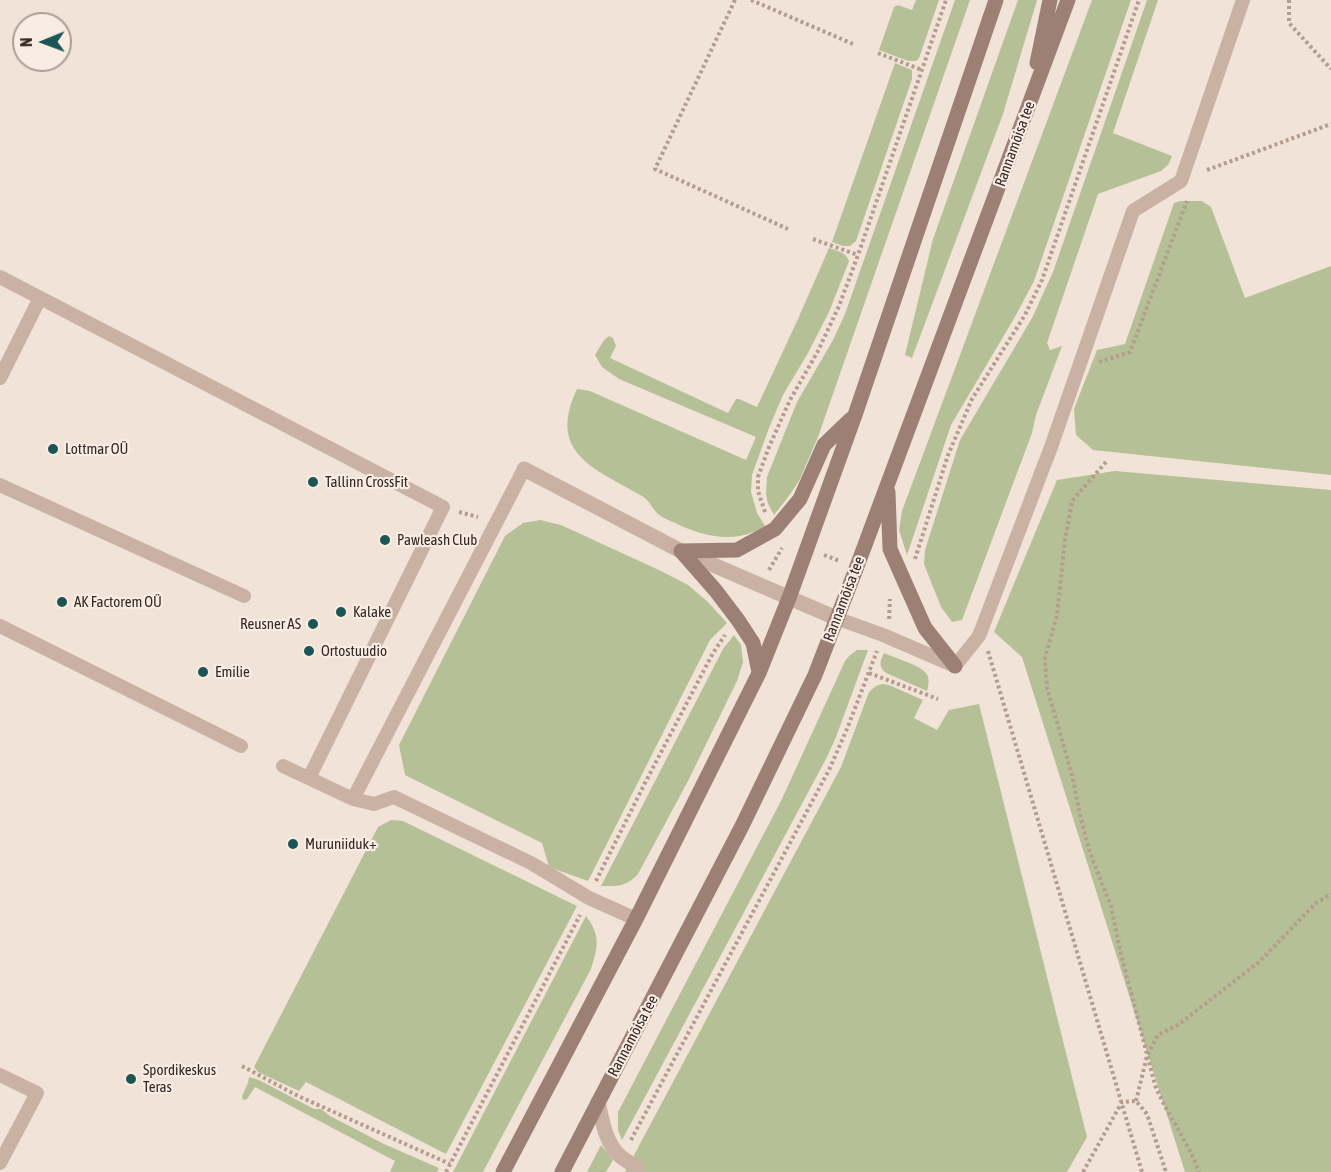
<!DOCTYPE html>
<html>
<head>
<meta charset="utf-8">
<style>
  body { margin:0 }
  #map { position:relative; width:1331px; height:1172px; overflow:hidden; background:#f1e3d7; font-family:"Asap Condensed",sans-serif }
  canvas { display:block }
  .north { position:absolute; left:12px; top:12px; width:60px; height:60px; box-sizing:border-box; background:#f9ede3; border:2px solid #aa9f97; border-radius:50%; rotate:269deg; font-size:16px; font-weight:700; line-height:24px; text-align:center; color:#342925 }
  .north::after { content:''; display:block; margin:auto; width:21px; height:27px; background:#1b5555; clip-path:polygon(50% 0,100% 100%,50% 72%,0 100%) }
</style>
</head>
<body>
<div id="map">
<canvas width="1331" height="1172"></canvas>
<div class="north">N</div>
</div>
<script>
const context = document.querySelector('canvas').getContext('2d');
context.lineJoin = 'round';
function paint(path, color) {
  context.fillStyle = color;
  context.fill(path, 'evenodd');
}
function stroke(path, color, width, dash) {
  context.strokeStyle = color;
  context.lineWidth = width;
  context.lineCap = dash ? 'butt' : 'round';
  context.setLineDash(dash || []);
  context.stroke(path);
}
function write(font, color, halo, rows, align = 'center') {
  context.font = font + ' "Asap Condensed",sans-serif';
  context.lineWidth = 4.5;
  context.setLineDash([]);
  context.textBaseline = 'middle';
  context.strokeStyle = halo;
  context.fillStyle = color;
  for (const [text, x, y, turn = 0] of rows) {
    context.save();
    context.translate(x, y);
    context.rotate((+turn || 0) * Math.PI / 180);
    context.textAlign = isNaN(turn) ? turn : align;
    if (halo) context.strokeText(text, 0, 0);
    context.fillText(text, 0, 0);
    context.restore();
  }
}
paint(new Path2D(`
  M916 0H939L919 58 916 61H908L879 50 894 7 898 5 912 10Z
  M955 0H970L818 437 799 481 788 497 774 515 768 504 766 494 767 477 797 402 833 340 845 314Z
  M1018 0H1037L1003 114 912 358 905 355 933 239Z
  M1092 0H1131L1034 281 1016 315 951 425 907 555 899 530 902 511Z
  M1147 0H1158L1113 133 1172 156 1168 165 1161 171 1098 194 1047 343 1050 350 1062 346 1036 415 1032 433 962 620 952 622 941 607 924 564 925 550 960 440 1032 318 1053 272Z
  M895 63 912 70V79L856 241 850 246H843L832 242Z
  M1181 201H1202L1211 207 1245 298 1331 266V475L1093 450 1076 435 1074 409 1097 350 1125 344 1174 203Z
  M829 248C837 251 846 252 849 261L829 312 808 353 783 395 769 428 752 475 751 492 757 513 765 526C761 528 757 531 753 532 728 543 696 534 673 522 668 520 661 517 657 513 652 508 649 500 642 496 596 469 546 454 577 389L590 391 746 460 756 437 619 379 602 367 595 355 604 340 609 336 613 338 616 346 610 358 728 413 736 399H739L757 407 798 319Z
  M1115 471 1331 490V1172H1185L1022 657 994 632 1057 480Z
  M540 520 561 525 661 571 688 585 708 602 727 623 710 640 588 881 549 867 542 843 405 775 399 745 505 536 523 523Z
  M734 635 741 645 743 662 737 681 688 781 638 874C626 887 618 886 601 886L723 649Z
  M857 650H868L836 737 827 757 622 1140 618 1130V1112L781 801 845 661 849 656Z
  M884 653C893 657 919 665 925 672 930 677 929 684 927 691L886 673C878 667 880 661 884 653Z
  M882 684 889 685 923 700 914 718 937 730 949 710 979 704 1087 1137 1067 1172H625L841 767 869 692 876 686Z
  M391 820 403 821 577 906 446 1154 306 1082 299 1091 258 1072 254 1067 378 827Z
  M586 916C601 936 598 947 591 969L483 1172H453Z
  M249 1077 259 1080 314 1109H321L330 1116 384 1144 439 1168 437 1172H390L395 1161 255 1087 247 1099 243 1100 242 1096 248 1083Z
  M601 1145 613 1160 606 1172H587Z`), '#b5c097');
stroke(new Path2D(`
  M735 0 655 169 788 229
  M751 0 853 44
  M1289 0V23L1331 69
  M878 53 922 70
  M1207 170 1331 124
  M813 239 858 255
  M1099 362 1130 352 1187 201
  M1106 462 1072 501 1065 540 1057 615 1045 658 1047 688 1072 775 1081 819 1090 853 1111 906 1121 954 1155 1085C1167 1115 1188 1141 1199 1172
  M459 512 478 517
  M765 512 758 491V477L769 447 790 400 818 351 839 306 858 255 946 0
  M824 555 840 561
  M915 559 948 455 972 399 1025 315 1042 280 1139 0
  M769 570 782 548
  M889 619 890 599
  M988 651 1142 1172
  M869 673 938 699
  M596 881 646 781 713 653 725 635
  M242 1066 298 1096 450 1164
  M1136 1101 1147 1056 1158 1035 1178 1025 1259 962 1316 903 1331 894
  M631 1140 829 770 847 729 877 651
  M446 1172 580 915
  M1083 1172 1122 1102 1136 1101 1147 1114 1166 1172`), '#b49c8e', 4, [3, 3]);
stroke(new Path2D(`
  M0 277 443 507 309 778
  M0 378 40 298
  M0 485 244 596
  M836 618 883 635 955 666 979 636 1051 447 1133 211 1181 181 1243 0
  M0 626 241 746
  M283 766 353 799 374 804 394 797 531 863 589 898 636 919
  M353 799 524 469
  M0 1075 37 1093 0 1163`), '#c9b2a3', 14);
stroke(new Path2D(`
  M524 469 681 551 836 618
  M598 1102C602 1119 605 1140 617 1153 622 1159 630 1163 637 1167`), '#c9b2a3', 15);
stroke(new Path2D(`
  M1037 63 1050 0
  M888 492 890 549 925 628 955 666
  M681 551 737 550 775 529 800 499 824 445 851 419
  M681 551 716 591 738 620 753 643 759 672
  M503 1172 636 919 759 673 789 598 855 415 996 0
  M562 1172 742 826 815 675 856 569 1068 0`), '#9c8075', 15);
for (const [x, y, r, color] of [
  [53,449,6,"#1b5555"],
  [313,482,6,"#1b5555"],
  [385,540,6,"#1b5555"],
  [62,602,6,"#1b5555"],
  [341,612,6,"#1b5555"],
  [313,624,6,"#1b5555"],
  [309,651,6,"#1b5555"],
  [203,672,6,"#1b5555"],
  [293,844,6,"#1b5555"],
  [131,1079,6,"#1b5555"]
]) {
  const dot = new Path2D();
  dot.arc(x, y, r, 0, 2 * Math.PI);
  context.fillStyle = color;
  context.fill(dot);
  stroke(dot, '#f9ede3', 2);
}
write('15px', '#342925', '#f9ede3', [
  ["Rannamõisa tee",1015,144,-70],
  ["Rannamõisa tee",844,599,-69],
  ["Rannamõisa tee",633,1036,-62]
]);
write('15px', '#342925', '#f9ede3', [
  ["Lottmar OÜ",65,449],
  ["Tallinn CrossFit",325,482],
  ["Pawleash Club",397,540],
  ["AK Factorem OÜ",74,602],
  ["Kalake",353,612],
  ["Reusner AS",301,624,"right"],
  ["Ortostuudio",321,651],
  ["Emilie",215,672],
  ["Muruniiduk+",305,844],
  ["Spordikeskus",143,1070],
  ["Teras",143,1087]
], 'left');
</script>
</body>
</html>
